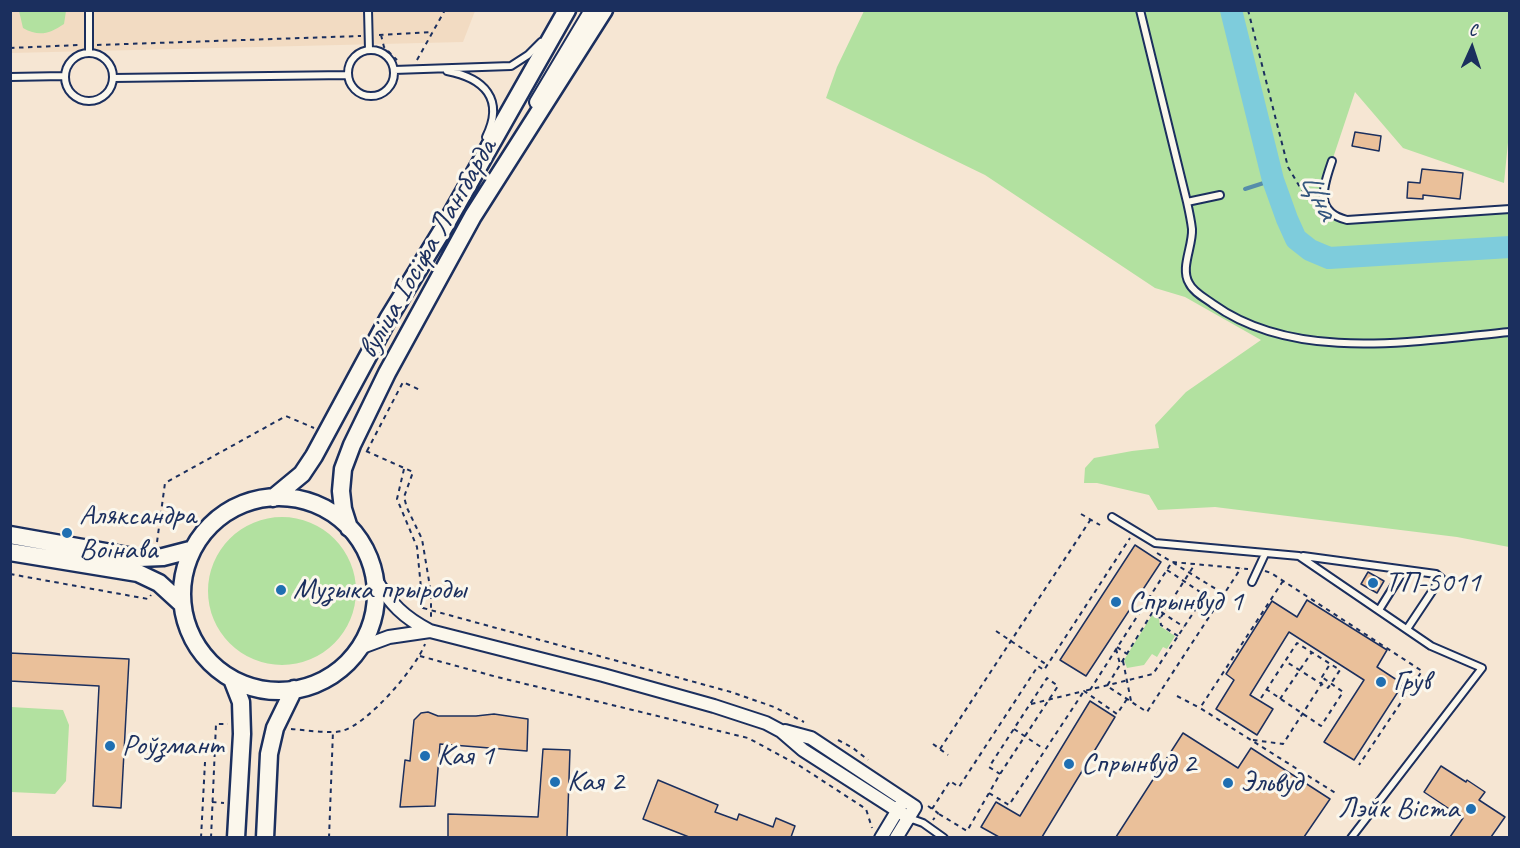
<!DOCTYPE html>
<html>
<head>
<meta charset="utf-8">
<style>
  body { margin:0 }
  #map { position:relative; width:1520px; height:848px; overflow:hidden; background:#f6e6d3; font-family:Caveat,sans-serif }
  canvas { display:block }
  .frame { position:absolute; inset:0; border:12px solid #1b2f5e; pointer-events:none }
  .north { position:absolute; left:1442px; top:18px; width:60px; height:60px; -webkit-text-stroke:4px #fbf7ec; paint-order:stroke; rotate:3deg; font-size:16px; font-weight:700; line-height:24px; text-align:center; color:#1b2f5e }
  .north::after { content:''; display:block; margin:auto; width:21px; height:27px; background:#1b2f5e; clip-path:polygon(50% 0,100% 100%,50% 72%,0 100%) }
</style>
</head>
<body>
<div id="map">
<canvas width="1520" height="848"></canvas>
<div class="frame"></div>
<div class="north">С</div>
</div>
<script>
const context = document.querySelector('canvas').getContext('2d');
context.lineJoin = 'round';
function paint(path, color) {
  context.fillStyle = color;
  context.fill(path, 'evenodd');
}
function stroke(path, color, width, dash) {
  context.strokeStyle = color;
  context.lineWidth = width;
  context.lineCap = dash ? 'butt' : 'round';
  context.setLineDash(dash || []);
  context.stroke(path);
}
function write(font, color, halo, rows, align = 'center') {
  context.font = font + ' Caveat,sans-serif';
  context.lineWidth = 6;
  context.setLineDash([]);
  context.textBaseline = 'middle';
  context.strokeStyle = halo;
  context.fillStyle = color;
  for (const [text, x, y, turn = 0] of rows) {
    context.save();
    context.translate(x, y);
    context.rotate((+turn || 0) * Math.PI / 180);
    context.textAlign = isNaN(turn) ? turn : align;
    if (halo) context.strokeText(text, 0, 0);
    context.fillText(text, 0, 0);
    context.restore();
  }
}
paint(new Path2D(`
  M10 11H475L463 42 11 53Z`), '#f2dbc2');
paint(new Path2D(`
  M19 11V10L66 11 64 24C49 34 39 37 23 28Z
  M864 11H1509L1510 122 1504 183 1403 148 1355 92 1332 161 1323 198 1337 218 1509 209V547L1457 537 1215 507 1158 510 1149 495 1097 483H1084L1085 468 1094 458 1132 451 1159 448 1155 425 1186 392 1261 340 1185 297 1155 288 985 175 826 98 837 67Z
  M208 591a74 74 0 1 1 148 0a74 74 0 1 1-148 0Z
  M1152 615 1159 619 1160 626 1175 636 1167 649 1163 647 1157 657 1152 654 1144 665 1127 668 1124 660Z
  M11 707 63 710 69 725 66 781 55 794 11 792Z`), '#b2e1a0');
stroke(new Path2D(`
  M1245 189 1273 180`), '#568daa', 4);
stroke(new Path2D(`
  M1231 10 1273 180 1287 219 1296 239 1310 250 1329 258 1510 247`), '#7eccdc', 22);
const building = new Path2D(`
  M1355 132 1381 136 1379 151 1352 146Z
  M1422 169 1463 173 1460 199 1423 195V199L1407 198 1408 182 1420 183Z
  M1135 545 1161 562 1086 676 1060 660Z
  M1368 572 1384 581 1377 593 1361 584Z
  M1307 600 1387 650 1377 667 1403 684 1354 760 1324 742 1364 680 1289 632 1250 695 1273 709 1257 735 1216 709 1234 680 1226 674 1272 601 1297 617Z
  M10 653 129 659 121 808 93 806 99 686 10 681Z
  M1090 701 1115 717 1042 837H999L981 827 996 802 1020 816Z
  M428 712 438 716H476L494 714 528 719 527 751 440 744 435 806 400 807 405 760 410 761 414 720 421 713Z
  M1183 733 1238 768 1251 748 1330 799 1304 837H1116Z
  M543 749 570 750 567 837H448V814L538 817Z
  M1441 766 1466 782 1467 780 1485 792 1479 800 1505 817 1491 837H1450L1463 818 1424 792Z
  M658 780 718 805 715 812 737 820 739 814 773 827 776 818 795 826 791 837H689L643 819Z`);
paint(building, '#eac09a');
stroke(building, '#1b2f5e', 1.5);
const lane = new Path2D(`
  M89 10V53
  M368 10 369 50
  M1140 10 1187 202C1189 211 1191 220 1192 229 1193 246 1180 268 1189 283 1193 292 1205 298 1213 304 1295 363 1415 341 1510 332
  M348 73a23 23 0 1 1 46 0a23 23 0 1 1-46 0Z
  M65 77a24 24 0 1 1 48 0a24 24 0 1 1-48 0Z
  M394 70 511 66 528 55 541 42
  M447 71C484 78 505 99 486 137
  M10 77 64 76
  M113 78 348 75
  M1332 161C1324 185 1313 212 1347 220L1510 209
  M1187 202 1220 195
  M1112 517 1155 543 1299 556 1431 646 1482 668 1351 838
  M1303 556 1436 574 1441 578 1407 629
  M1252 582 1265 554
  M1379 610 1404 570
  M909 818 923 823 944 838`);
const street = new Path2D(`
  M536 102 591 10
  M375 579C391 604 403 617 430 631L603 675 714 706 766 723 781 731 803 750 909 818
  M362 647 389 637 430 631
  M785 731 811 738 915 807 896 838
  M881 838 902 803`);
const secondary = new Path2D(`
  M182 594a97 97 0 1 1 194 0a97 97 0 1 1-194 0Z
  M273 498 302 474 314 456 388 319 443 229 567 10
  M349 528 343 509 341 491 343 469 352 445 387 373 473 216 604 10
  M10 535 139 558 163 557 190 550
  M10 552 138 573 159 583 182 604
  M232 679 241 702 242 734 236 838
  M265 838 269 754 275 728 294 689`);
stroke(lane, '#1b2f5e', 10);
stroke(street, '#1b2f5e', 16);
stroke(secondary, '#1b2f5e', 21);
stroke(new Path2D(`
  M1248 10 1288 167 1301 189 1315 204
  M379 35 433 32
  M381 35 384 47 397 60
  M97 45 361 36
  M10 48 79 45
  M417 60 445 10
  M366 451 413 472 404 497 407 508 422 539 431 593V618
  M367 451 403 382 420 390
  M404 469 397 499 417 547 423 608 731 692 774 707 804 722
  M1081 514 1100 525
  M157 542 165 483 286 416 314 428
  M1157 553 1172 562 1248 569
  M1167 570 1217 603
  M1265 571 1271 573 1422 671 1359 765
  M10 574 148 599 151 595
  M1283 581 1200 708 1337 794
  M1146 602 1184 627
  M1161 617 1195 564
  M996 631 1047 665
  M1178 636 1161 625 1160 618 1152 613 1107 686 1147 712 1241 568
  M1117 647 1127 654
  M1116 649 1120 664
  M420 656 497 677 748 738 800 766 866 809 872 828
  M1123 661 1131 701
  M1266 689 1321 726 1343 692 1322 677
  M1090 690 1172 562 1224 594
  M1177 696 1200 708
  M1261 698 1297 643 1340 670 1328 688 1285 661
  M1280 699 1312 652
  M1031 704 1084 691 1117 714 1127 699
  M291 729C305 730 330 734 342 731 368 724 416 668 425 644
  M1014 729 1044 749
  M838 740 853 748 868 760
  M1253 740 1283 744 1321 685 1322 677 1330 664
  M933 744 948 755
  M940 749 1091 519
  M989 793 1009 805 1084 691 1153 674 1205 595
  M212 802 224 803
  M928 806 938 813 933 820
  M932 809 950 781 959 787 1038 666 1044 670 1130 538
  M939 814 967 831 1000 774 1058 686 1047 678 989 767 1000 774
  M201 838 205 762
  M211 838 216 724H228
  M329 838 333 731`), '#1b2f5e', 2, [4.5, 4.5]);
stroke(lane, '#fbf7ec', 6);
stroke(street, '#fbf7ec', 12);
stroke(secondary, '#fbf7ec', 16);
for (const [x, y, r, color] of [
  [67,533,6,"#1f6fb2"],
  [1373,583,6,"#1f6fb2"],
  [281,590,6,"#1f6fb2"],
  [1116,602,6,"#1f6fb2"],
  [1381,682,6,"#1f6fb2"],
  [110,746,6,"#1f6fb2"],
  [425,756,6,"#1f6fb2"],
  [1069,764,6,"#1f6fb2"],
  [555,782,6,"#1f6fb2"],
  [1228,783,6,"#1f6fb2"],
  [1471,809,6,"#1f6fb2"]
]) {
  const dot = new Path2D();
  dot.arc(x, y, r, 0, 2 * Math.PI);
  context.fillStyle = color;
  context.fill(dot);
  stroke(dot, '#fbf7ec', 2);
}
write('30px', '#1b2f5e', '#fbf7ec', [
  ["вуліца Іосіфа Лангбарда",428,249,-60]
]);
write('30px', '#1b2f5e', '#fbf7ec', [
  ["Аляксандра",79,516],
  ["Воінава",79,550],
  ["ТП-5011",1385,583],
  ["Музыка прыроды",293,590],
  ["Спрынвуд 1",1128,602],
  ["Грув",1393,682],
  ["Роўзмант",122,746],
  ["Кая 1",437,756],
  ["Спрынвуд 2",1081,764],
  ["Кая 2",567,782],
  ["Эльвуд",1240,783],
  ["Лэйк Вiста",1459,809,"right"]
], 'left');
write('italic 32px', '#34567e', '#fbf7ec', [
  ["Цна",1318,196,63]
]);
</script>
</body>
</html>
